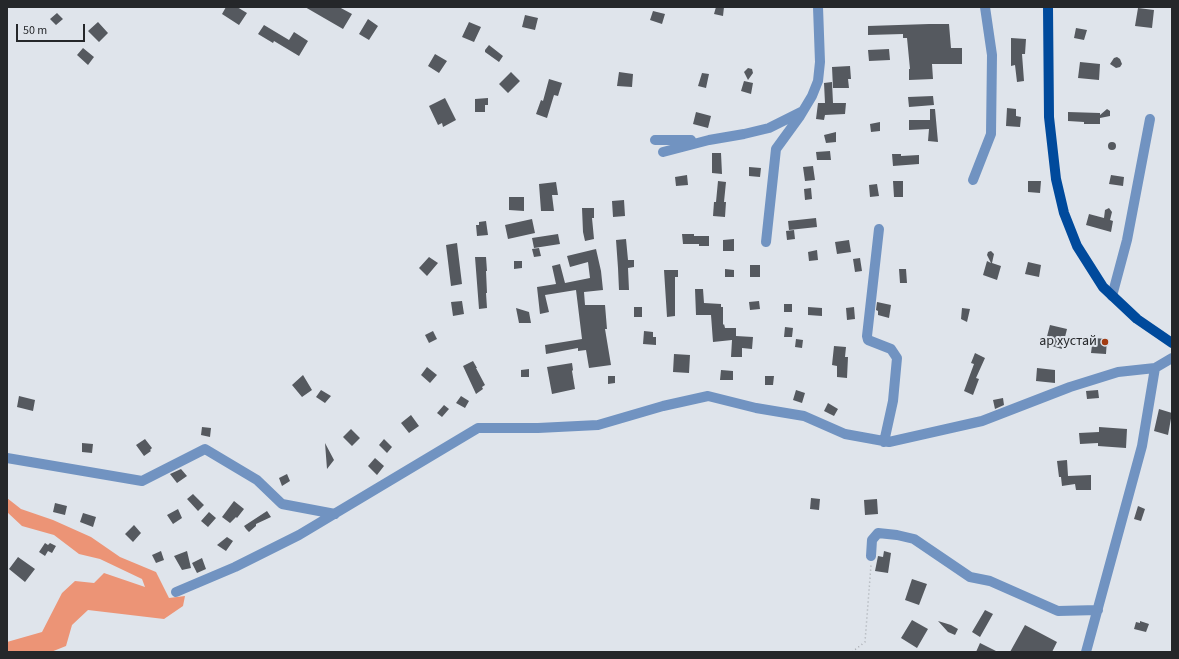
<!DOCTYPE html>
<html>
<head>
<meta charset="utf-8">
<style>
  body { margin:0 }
  #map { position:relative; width:1179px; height:659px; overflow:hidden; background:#dfe4eb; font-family:"Source Sans 3",sans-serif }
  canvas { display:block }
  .frame { position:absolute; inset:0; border:8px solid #25272a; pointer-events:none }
  .scale { position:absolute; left:16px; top:24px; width:69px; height:18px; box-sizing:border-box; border:2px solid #25272a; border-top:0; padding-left:5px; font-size:12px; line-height:14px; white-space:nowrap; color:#25272a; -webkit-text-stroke:3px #dfe4eb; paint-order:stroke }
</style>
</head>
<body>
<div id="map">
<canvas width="1179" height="659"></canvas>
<div class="frame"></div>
<div class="scale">50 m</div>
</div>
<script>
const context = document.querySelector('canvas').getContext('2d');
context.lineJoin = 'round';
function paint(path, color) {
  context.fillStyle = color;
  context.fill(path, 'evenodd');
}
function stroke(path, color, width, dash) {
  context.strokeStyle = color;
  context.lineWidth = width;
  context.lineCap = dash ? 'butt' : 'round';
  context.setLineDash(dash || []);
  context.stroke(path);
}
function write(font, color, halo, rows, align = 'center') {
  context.font = font + ' "Source Sans 3",sans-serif';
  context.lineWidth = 4;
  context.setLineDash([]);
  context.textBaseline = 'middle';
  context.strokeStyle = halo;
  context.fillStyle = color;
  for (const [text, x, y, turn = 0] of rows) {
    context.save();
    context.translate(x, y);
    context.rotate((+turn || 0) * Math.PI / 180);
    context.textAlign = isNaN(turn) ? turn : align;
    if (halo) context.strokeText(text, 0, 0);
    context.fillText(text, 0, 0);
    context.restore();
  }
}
paint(new Path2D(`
  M7 498 21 509 53 520 91 537 120 557 156 572 169 598 185 596 183 606 164 619 88 610 72 625 66 646 51 652H7V642L42 632 62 593 75 581 94 583 104 573 145 587 142 579 100 559 79 554 54 535 22 526 7 512Z`), '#ec9476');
paint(new Path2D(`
  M226 7H237L247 13 239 25 222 14Z
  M305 7H339L352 14 343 29Z
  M716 7H724L723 16 714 14Z
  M1138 8 1154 10 1152 28 1135 26Z
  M653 11 665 14 662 24 650 20Z
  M57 13 63 19 56 25 50 19Z
  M525 15 538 18 535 30 522 27Z
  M368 19 378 26 369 40 359 34Z
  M98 22 108 33 99 42 88 31Z
  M469 22 481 27 474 42 462 37Z
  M929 24H949L951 48H962V64H932L933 79 909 80V69H910L907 38H903V34L868 35V26Z
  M264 25 289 40 294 32 308 41 299 56 274 41 273 43 258 34Z
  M1076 28 1087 30 1084 40 1074 38Z
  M1011 38 1026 39 1025 54H1022L1024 81 1017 82 1015 65 1011 66Z
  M489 45 503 56 499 62 485 52V50Z
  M83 48 94 57 88 65 77 55Z
  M889 49 890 60 869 61 868 50Z
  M435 54 447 61 439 73 428 66Z
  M1117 57 1120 59 1122 64 1120 67 1116 68 1110 64 1114 58Z
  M1080 62 1100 64 1099 80 1078 78Z
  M850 66 851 79H848L849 88H833L832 67Z
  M748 68 752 69 753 73 748 80 744 72Z
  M511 72 520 81 508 93 499 84Z
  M619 72 633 74 632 87 617 86Z
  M702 73 709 74 706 88 698 86Z
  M549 79 562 83 558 96 554 95 547 118 536 114 541 100 543 101Z
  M744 81 753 83 751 94 741 91Z
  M832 82 833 103H846L845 114 825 115 824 120 816 119 818 103H825L824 83Z
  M933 96 934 105 909 107 908 97Z
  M445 98 456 120 443 127 442 123 438 125 429 106Z
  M488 98V105H485V112H475V99Z
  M1007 108 1016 109V116L1021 117 1020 127 1006 126Z
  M930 109H935L938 142 928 141 929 129 909 130V120H930Z
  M1107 109 1110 111V116L1100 118V124H1084V122L1068 121V112L1100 113V115Z
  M696 112 711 116 708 128 693 124Z
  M880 122V131L871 132 870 124Z
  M836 132V142L826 143 824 135Z
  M1108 146a4 4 0 1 1 8 0a4 4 0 1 1-8 0Z
  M830 151 831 160H817L816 152Z
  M712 153H721L722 174 712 173Z
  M892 154H901V156L919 155V164L893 166Z
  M813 166 815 180 805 181 803 167Z
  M749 167 761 168 760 177 749 176Z
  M687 175 688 185 676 186 675 177Z
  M1111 175 1124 177 1123 186 1109 184Z
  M718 181 726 182 724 202H726L725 217 713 216 714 202H716Z
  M893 181H903V197H894Z
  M1028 181H1041L1040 193 1028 192Z
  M556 182 558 195H552L554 211H541L539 184Z
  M877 184 879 196 870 197 869 185Z
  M811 188 812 199 805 200 804 189Z
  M509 197H524V211L509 210Z
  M624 200 625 216 613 217 612 201Z
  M582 208H594V218H592L594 239 585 241 583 232Z
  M1109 208 1112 212 1110 220 1113 221 1111 232 1086 225 1089 214 1104 218 1105 210Z
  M816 218 817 227 789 230 788 221Z
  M532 219 535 233 508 239 505 225Z
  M486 221 488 235 477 236 476 225H479V222Z
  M794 230 795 239 787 240 786 231Z
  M558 234 560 244 534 248 532 238Z
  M682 234H694V236H709V246H699V244H683Z
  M626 239 628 260H634V267L628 268 629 290H619L618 268 616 240Z
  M734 239V251H723V240Z
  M849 240 851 252 837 254 835 242Z
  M457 243 462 284 451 286 446 245Z
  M539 248 541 256 534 257 532 249Z
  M596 249 601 271 603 290 584 292 585 305H605L607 329H605L611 365 589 368 586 350 578 351V348L546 354 545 345 582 339 576 290 545 295 549 312 540 314 537 287 556 284 552 266 560 264 565 283 590 278 588 262 570 267 567 256Z
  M817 250 818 260 809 261 808 252Z
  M991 251 994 254 992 263 1001 266 997 280 983 275 987 261 991 263 987 255 988 252Z
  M429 257 438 263 427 276 419 268Z
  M475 257H486L487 271H486L487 293H486L487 308 479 309Z
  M860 258 862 271 855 272 853 259Z
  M514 261H522V268L514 269Z
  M1028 262 1041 265 1039 277 1025 274Z
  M750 265H760V277H750Z
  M725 269 734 270V277H725Z
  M899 269H906L907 283H900Z
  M664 270H678V277H675V316L667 317Z
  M695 289H703L704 303 721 304V307H723V325L724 324 725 328H736V336L753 337 752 349 742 348V357H731L732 340 713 342 711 315H696Z
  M462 301 464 314 453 316 451 302Z
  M759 301 760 309 750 310 749 302Z
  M877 302 891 305 889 318 878 315V311L876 310Z
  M784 304H792V312H784Z
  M634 307H642V317H634Z
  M808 307 822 308V316L808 315Z
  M854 307 855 319 847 320 846 308Z
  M516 308 529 312 531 323H519Z
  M962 308 970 309 967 322 961 319Z
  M1050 325 1067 329 1062 349 1045 344Z
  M785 327 793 328 792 337H784Z
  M433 331 437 339 429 343 425 335Z
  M644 331 653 332V337H656V345L643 344Z
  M1093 338 1107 339 1106 354 1091 353Z
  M796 339 803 340 802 348 795 347Z
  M834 346 846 347 845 357H848L847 378 837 377V366L832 365Z
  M975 353 985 358 976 378 979 379 973 395 964 391 974 364 971 363Z
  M674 354 690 355 689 373 673 372Z
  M473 361 477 368H476L485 385 482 387 483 389 476 394 463 366Z
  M572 363 573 370 572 371 575 389 552 394 547 367Z
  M427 367 437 375 430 383 421 375Z
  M1037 368 1055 370V383L1036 381Z
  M529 369V377H521V370Z
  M721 370 733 371V380H720Z
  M303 375 312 390 302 397 292 385Z
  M608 376H615V383L608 384Z
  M765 376H774L773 385H765Z
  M321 390 331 396 325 403 316 397Z
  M796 390 805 393 802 403 793 400Z
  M1098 390 1099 398 1087 399 1086 391Z
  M19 396 35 400 33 411 17 407Z
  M461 396 469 401 465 408 456 403Z
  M1003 398 1004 405 995 409 993 400Z
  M828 403 838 409 834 416 824 411Z
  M444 405 449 409 442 417 437 413Z
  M1159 409 1172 413 1168 435 1154 431Z
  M411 415 419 426 409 433 401 423Z
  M202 427 211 428 210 437 201 435Z
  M1099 427 1127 429 1126 448 1098 446V443L1080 444 1079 433 1099 432Z
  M351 429 360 438 352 446 343 437Z
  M145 439 152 448 150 450 151 451 144 456 136 445Z
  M384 439 392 447 387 453 379 445Z
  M82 443 93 444 92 453 82 452Z
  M325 443 334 460 327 469Z
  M375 458 384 466 377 475 368 466Z
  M1067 460 1068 476 1091 475V490H1076L1075 484 1062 486 1061 477H1059L1057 461Z
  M181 469 187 476 177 483 170 474Z
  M287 474 290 481 282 486 279 478Z
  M193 494 204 505 198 511 187 499Z
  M811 498 820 499 819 510 810 509Z
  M877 499 878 514 865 515 864 500Z
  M234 501 244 509 237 518 236 517 230 523 222 517Z
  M55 503 67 506 65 515 53 512Z
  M1138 506 1145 509 1141 521 1134 519Z
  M178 509 182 518 173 524 167 515Z
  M267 511 271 517 256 524V526L249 532 246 529 244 526Z
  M209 512 216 518 208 527 201 521Z
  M83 513 96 517 93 527 80 522Z
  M134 525 141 533 133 542 125 534Z
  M227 537 233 541 226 551 217 545Z
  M45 543 48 545 50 543 56 546 52 553 48 551 45 556 39 552Z
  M161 551 164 560 156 563 152 555Z
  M187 551 191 568 182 570 174 556Z
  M884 551 891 553 888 573 875 571 878 556 883 557Z
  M18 557 35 569 25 582 9 569Z
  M202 558 206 569 197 573 192 563Z
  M912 579 927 584 919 605 905 600Z
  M985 610 993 614 980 637 972 632Z
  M912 620 928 629 917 648 901 638Z
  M938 621 951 625 958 629 955 635 948 632Z
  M1140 621 1149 624 1146 632 1134 629 1136 622 1140 623Z
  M1025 625 1057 642 1052 652H1010Z
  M980 643 998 652H976Z`), '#55595f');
stroke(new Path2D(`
  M852 652 865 642 871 565
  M1167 652 1172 651`), '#a7abb1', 1.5, [1, 3]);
stroke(new Path2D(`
  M655 140H691
  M663 152 709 140 744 134 769 128 803 111
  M973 180 991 134 992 55 985 7
  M879 229 867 336 868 340 891 349 897 358 893 401 884 442
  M766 242 776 149 800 116 812 96 818 81 820 62 818 7
  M1112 296 1127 240 1150 119
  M7 458 142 481 205 449 257 480 282 504 335 514
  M871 556 872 540 878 533 897 535 914 539 970 577 990 581 1058 611 1098 610
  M176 592 235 567 299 535 478 428H538L598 425 663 406 708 396 756 408 804 416 845 434 889 442 982 421 1070 387 1118 372 1155 368 1172 358
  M1086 652 1142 446 1155 368`), '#7193c1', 10);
stroke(new Path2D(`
  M1048 7 1049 117 1056 179 1064 213 1077 246 1103 287 1137 319 1172 343`), '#004a9c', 10);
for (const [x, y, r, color] of [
  [1105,342,4,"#a23c12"]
]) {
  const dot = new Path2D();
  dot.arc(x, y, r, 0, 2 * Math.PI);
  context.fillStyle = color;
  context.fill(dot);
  stroke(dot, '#dfe4eb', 1.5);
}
write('14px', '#25272a', '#dfe4eb', [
  ["ар хустай",1097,342]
], 'right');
</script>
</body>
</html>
